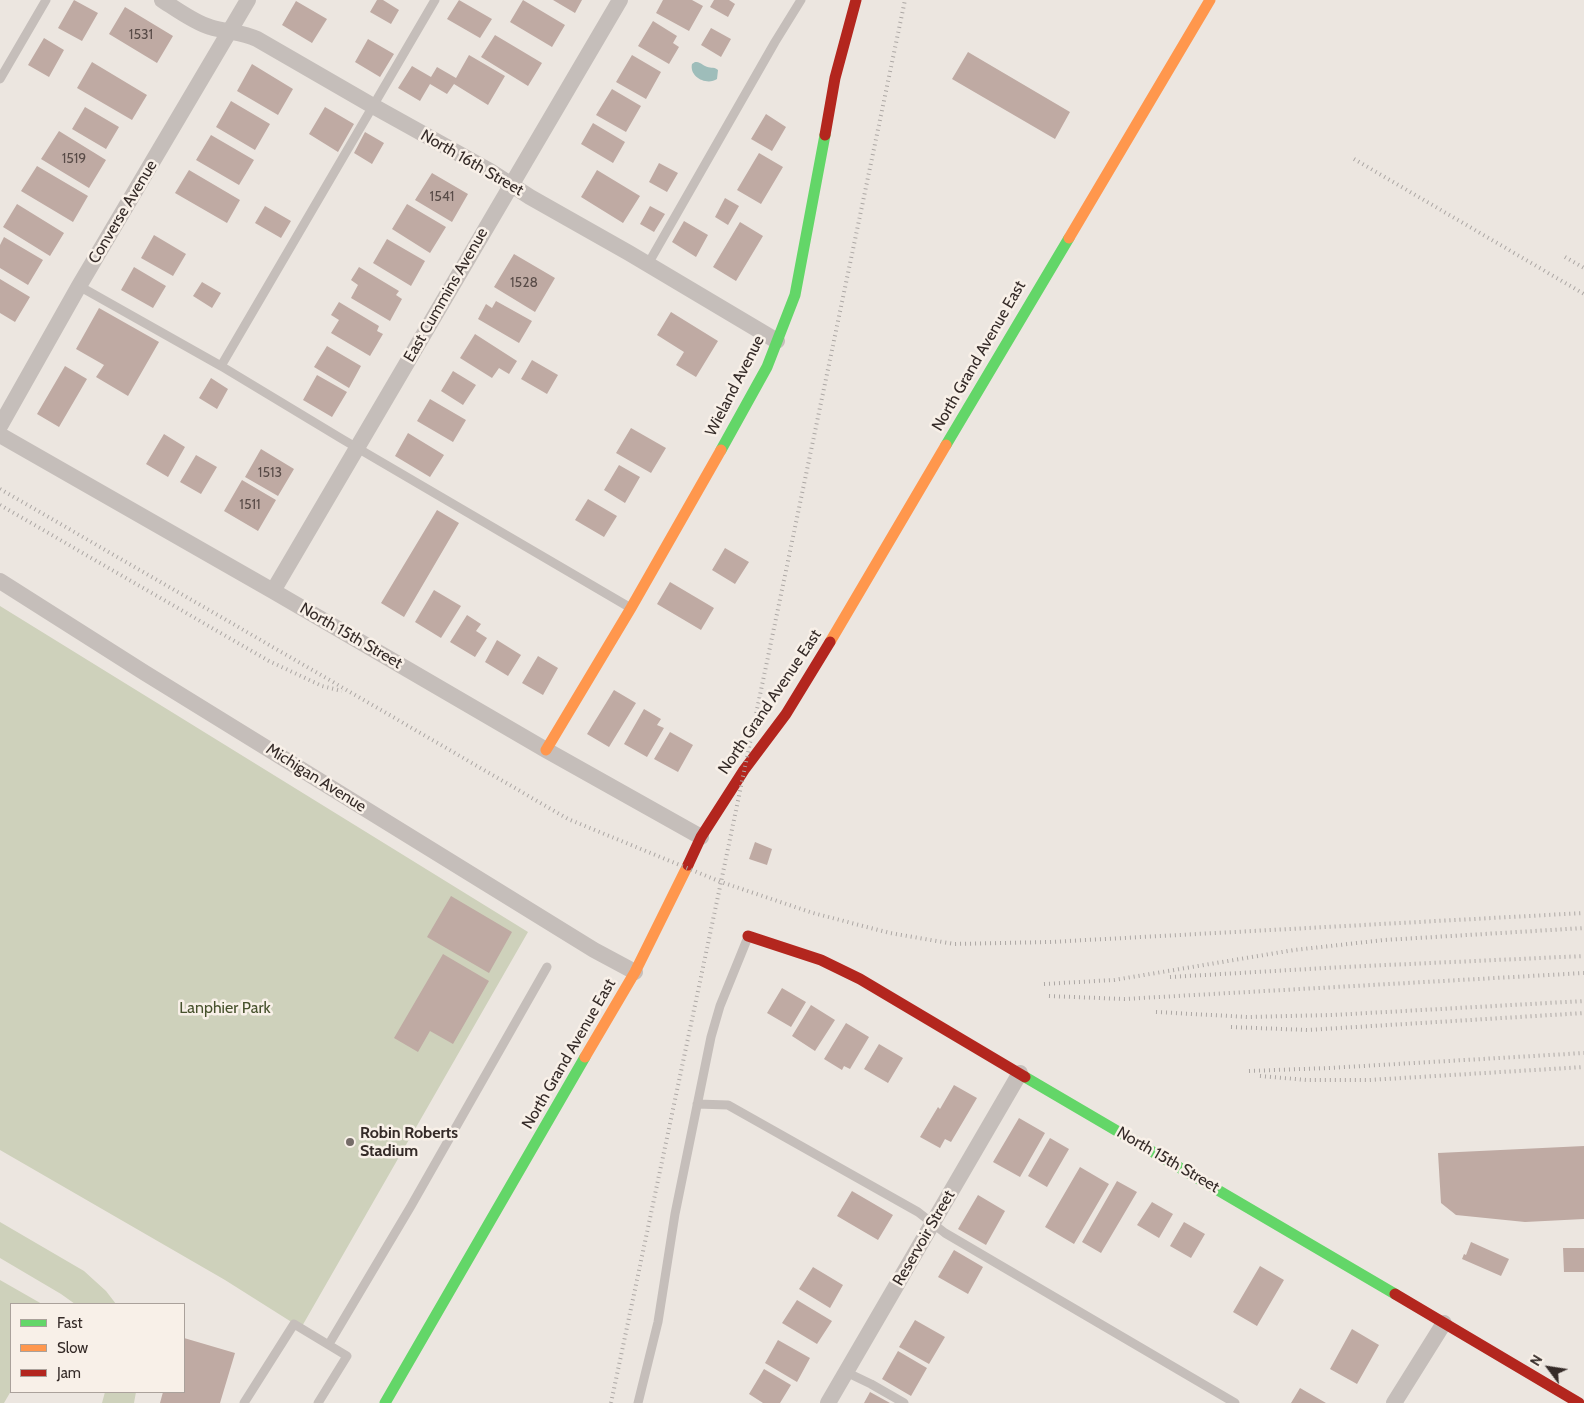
<!DOCTYPE html>
<html>
<head>
<meta charset="utf-8">
<style>
  body { margin:0 }
  #map { position:relative; width:1584px; height:1403px; overflow:hidden; background:#ece6e0; font-family:Cabin,sans-serif }
  canvas { display:block }
  .legend { position:absolute; left:10px; top:1303px; width:175px; height:90px; box-sizing:border-box; background:#f8f0e8; border:1px solid #aaa19b; margin:0; padding:6px 9px; list-style:none; font-size:15px; color:#352b28 }
  .legend li { display:flex; align-items:center; gap:10px; height:25px }
  .legend b { width:25px; border:1px solid #aaa19b }
  .north { position:absolute; left:1524px; top:1343px; width:50px; height:50px; -webkit-text-stroke:4px #f8f0e8; paint-order:stroke; rotate:301deg; font-size:14px; font-weight:700; line-height:20px; text-align:center; color:#352b28 }
  .north::after { content:''; display:block; margin:auto; width:18px; height:22px; background:#352b28; clip-path:polygon(50% 0,100% 100%,50% 72%,0 100%) }
</style>
</head>
<body>
<div id="map">
<canvas width="1584" height="1403"></canvas>
<ul class="legend">
<li><b style="height:6px;background:#63d668"></b>Fast</li>
<li><b style="height:6px;background:#ff974d"></b>Slow</li>
<li><b style="height:6px;background:#b3261e"></b>Jam</li>
</ul>
<div class="north">N</div>
</div>
<script>
const context = document.querySelector('canvas').getContext('2d');
context.lineJoin = 'round';
function paint(path, color) {
  context.fillStyle = color;
  context.fill(path, 'evenodd');
}
function stroke(path, color, width, dash) {
  context.strokeStyle = color;
  context.lineWidth = width;
  context.lineCap = dash ? 'butt' : 'round';
  context.setLineDash(dash || []);
  context.stroke(path);
}
function write(font, color, halo, rows, align = 'center') {
  context.font = font + ' Cabin,sans-serif';
  context.lineWidth = 5;
  context.setLineDash([]);
  context.textBaseline = 'middle';
  context.strokeStyle = halo;
  context.fillStyle = color;
  for (const [text, x, y, turn = 0] of rows) {
    context.save();
    context.translate(x, y);
    context.rotate((+turn || 0) * Math.PI / 180);
    context.textAlign = isNaN(turn) ? turn : align;
    if (halo) context.strokeText(text, 0, 0);
    context.fillText(text, 0, 0);
    context.restore();
  }
}
paint(new Path2D(`
  M0 606 528 932 301 1328 225 1280 0 1150Z
  M0 1222 84 1271 106 1291 116 1304H75L61 1294 0 1258Z
  M0 1280 42 1304H11V1391L4 1403H0Z
  M105 1392H136L134 1403H102Z`), '#ced1bb');
paint(new Path2D(`
  M695 62C700 62 701 64 705 66 710 69 713 66 718 70L717 79C707 86 689 77 692 64Z`), '#9ebdba');
paint(new Path2D(`
  M74 0 98 13 82 41 58 28Z
  M377 0H383L399 10 391 24 370 12Z
  M459 0 492 19 480 38 447 19Z
  M523 0 565 25 552 47 510 22Z
  M553 0H582L575 13Z
  M663 0H692L703 6 689 31 656 13Z
  M714 0H729L735 4 728 17 710 7Z
  M296 1 327 19 312 43 282 25Z
  M125 7 173 36 157 63 109 34Z
  M653 21 677 36 673 43 679 47 669 64 638 46Z
  M711 28 731 39 721 57 701 45Z
  M495 35 542 63 528 86 481 57Z
  M44 38 64 50 49 77 28 65Z
  M368 39 394 54 380 77 355 62Z
  M968 52 1070 112 1055 139 952 79Z
  M469 55 505 76 488 105 454 84 447 94 430 84 420 101 398 88 412 66 431 77 437 67 456 78Z
  M632 55 661 72 646 99 616 82Z
  M92 62 147 95 132 120 77 88Z
  M252 64 293 89 278 115 237 91Z
  M612 89 641 106 626 132 596 115Z
  M231 101 270 124 255 150 216 127Z
  M85 107 119 127 106 149 72 129Z
  M325 107 354 124 338 152 309 134Z
  M766 114 786 127 772 151 751 139Z
  M593 123 625 142 613 163 581 144Z
  M59 131 106 160 89 188 41 159Z
  M365 132 384 143 372 164 354 153Z
  M211 135 254 160 239 185 196 160Z
  M759 153 783 167 761 204 737 190Z
  M659 163 678 173 667 192 649 182Z
  M37 166 88 196 73 222 21 191Z
  M189 170 240 200 227 223 175 193Z
  M597 170 640 196 623 223 581 197Z
  M432 173 468 194 452 222 415 200Z
  M725 198 739 206 728 225 715 217Z
  M17 204 64 233 50 256 3 227Z
  M407 204 446 227 430 253 392 229Z
  M265 206 291 221 281 238 255 223Z
  M650 206 665 214 654 232 640 224Z
  M684 221 708 235 696 257 672 242Z
  M740 222 763 236 736 281 713 267Z
  M154 235 186 254 173 276 141 258Z
  M4 237 43 260 28 285 0 268V245Z
  M387 239 425 261 411 286 373 263Z
  M514 254 555 278 535 312 494 287Z
  M134 267 166 286 153 308 121 290Z
  M359 267 399 291 396 295 402 299 390 321 351 298 358 285 351 280Z
  M0 279 30 297 15 322 0 313Z
  M202 282 221 293 212 308 193 296Z
  M496 301 532 321 519 343 478 319 486 304 492 308Z
  M339 302 379 326 377 331 383 334 370 356 331 333 339 320 331 315Z
  M99 308 159 342 128 396 96 377 104 365 76 349Z
  M671 312 718 341 696 377 676 365 684 352 657 335Z
  M475 334 517 361 509 374 499 368 492 378 460 358Z
  M327 346 361 366 349 388 314 367Z
  M532 360 558 375 547 394 521 379Z
  M65 366 87 379 59 427 37 414Z
  M453 371 476 385 463 405 441 391Z
  M317 375 347 392 332 417 303 400Z
  M211 378 228 389 217 409 199 398Z
  M430 399 466 420 453 442 417 421Z
  M631 428 666 448 651 473 616 453Z
  M408 433 444 455 430 477 395 456Z
  M164 434 185 447 168 477 146 464Z
  M261 449 294 469 278 496 245 477Z
  M196 455 217 467 201 494 180 482Z
  M619 465 640 477 625 503 604 490Z
  M242 480 276 500 258 531 224 511Z
  M588 499 617 516 604 537 575 520Z
  M437 510 459 523 404 617 381 603Z
  M725 548 749 562 735 584 712 570Z
  M670 582 714 608 701 630 657 604Z
  M434 590 461 606 441 638 415 622Z
  M467 615 481 624 476 631 487 638 475 657 450 642Z
  M497 640 521 655 508 676 485 662Z
  M538 656 558 668 543 695 522 683Z
  M614 690 636 703 609 747 587 734Z
  M644 709 661 719 657 725 664 728 647 757 624 744Z
  M670 732 693 745 678 772 654 759Z
  M755 842 772 849 767 865 749 859Z
  M451 896 512 932 489 973 427 937Z
  M443 954 489 981 453 1044 430 1031 418 1052 394 1038Z
  M782 988 806 1002 791 1027 767 1013Z
  M811 1005 835 1020 815 1051 792 1036Z
  M846 1023 869 1037 850 1069 844 1066 842 1070 824 1059Z
  M879 1044 903 1058 888 1083 864 1069Z
  M954 1085 977 1098 951 1142 945 1139 940 1148 920 1137 938 1107 940 1109Z
  M1019 1118 1045 1133 1020 1177 993 1162Z
  M1050 1138 1069 1149 1047 1187 1028 1176Z
  M1584 1146V1219L1525 1222 1456 1215 1441 1203 1438 1153Z
  M1080 1167 1109 1184 1074 1244 1045 1227Z
  M1117 1181 1137 1192 1101 1253 1082 1242Z
  M852 1191 893 1215 878 1240 837 1216Z
  M978 1195 1005 1211 986 1245 958 1229Z
  M1152 1202 1173 1214 1159 1238 1137 1225Z
  M1184 1222 1205 1234 1191 1258 1170 1246Z
  M1471 1242 1509 1259 1501 1276 1462 1259 1464 1254 1466 1255Z
  M1563 1248H1584V1272H1564Z
  M954 1250 983 1267 968 1294 938 1277Z
  M1260 1266 1284 1280 1257 1326 1233 1312Z
  M813 1267 843 1285 830 1308 799 1289Z
  M797 1300 832 1321 817 1344 782 1323Z
  M915 1320 945 1337 929 1364 899 1347Z
  M1352 1329 1379 1345 1357 1384 1330 1369Z
  M184 1338 235 1353 220 1403H160L163 1392H184Z
  M778 1340 810 1358 797 1382 765 1363Z
  M898 1351 927 1368 911 1396 882 1379Z
  M764 1369 791 1385 780 1403H763L749 1394Z
  M1300 1388 1326 1403H1291Z
  M870 1392 890 1403H864Z`), '#bfaaa3');
stroke(new Path2D(`
  M0 79 46 0
  M648 264 775 42 801 0
  M79 286 221 366 342 439 629 607
  M221 366 435 0
  M697 1104 728 1105 918 1212 945 1233 1235 1403
  M329 1344 411 1206 547 967
  M846 1372 871 1384 904 1403
  M244 1403 294 1324 347 1356 318 1403
  M638 1403 658 1322 675 1214 711 1037 720 1006 748 937`), '#c5beba', 9);
stroke(new Path2D(`
  M162 0C176 9 195 23 210 27 225 32 243 32 257 39L373 106 490 171 530 197 629 253 777 341
  M0 426 79 286 248 0
  M0 435 273 591 546 750 701 837
  M0 581 145 673 594 950 635 972
  M273 591 620 0
  M828 1403 1020 1073
  M1394 1403 1444 1323`), '#c5beba', 16);
stroke(new Path2D(`
  M946 445 1069 238
  M721 450 767 367 795 295 825 135
  M1025 1077 1395 1294
  M385 1403 585 1057`), '#63d668', 11);
stroke(new Path2D(`
  M1069 238 1210 0
  M830 642 946 445
  M546 750 631 608 721 450
  M585 1057 635 972 688 865`), '#ff974d', 11);
stroke(new Path2D(`
  M825 135 835 78 856 0
  M688 865 701 837 744 770 786 714 830 642
  M748 936 821 960 860 979 1025 1077
  M1395 1294 1579 1403`), '#b3261e', 11);
stroke(new Path2D(`
  M1354 159 1584 294
  M1565 257 1584 268
  M0 489 290 657 568 819 721 882 813 913 890 933 954 944 1050 942 1584 913
  M0 505 269 661 322 686 342 691
  M1170 977 1343 967 1584 956
  M1044 984 1114 980 1294 950 1384 940 1584 928
  M1049 996 1124 999 1584 973
  M1156 1012 1248 1017 1332 1015 1584 1001
  M1231 1027 1307 1030 1584 1013
  M1249 1071 1329 1068 1584 1053
  M1260 1076 1307 1080H1369L1584 1067
  M611 1403 721 882 905 0`), '#aca7a4', 4, [1, 4]);
for (const [x, y, r, color] of [
  [350,1142,5,"#756c68"]
]) {
  const dot = new Path2D();
  dot.arc(x, y, r, 0, 2 * Math.PI);
  context.fillStyle = color;
  context.fill(dot);
  stroke(dot, '#f8f0e8', 2);
}
write('14px', '#584b47', null, [
  ["1531",141,35],
  ["1519",74,159],
  ["1541",442,197],
  ["1528",524,283],
  ["1513",270,473],
  ["1511",250,505]
]);
write('16px', '#352b28', '#f8f0e8', [
  ["North 16th Street",472,163,30],
  ["Converse Avenue",123,212,-59],
  ["East Cummins Avenue",446,295,-60],
  ["North Grand Avenue East",979,356,-60],
  ["Wieland Avenue",735,386,-63],
  ["North 15th Street",351,636,30],
  ["North Grand Avenue East",770,702,-56],
  ["Michigan Avenue",316,778,32],
  ["North Grand Avenue East",569,1054,-60],
  ["North 15th Street",1168,1160,30],
  ["Reservoir Street",924,1238,-60]
]);
write('16px', '#47522d', '#f8f0e8', [
  ["Lanphier Park",225,1008]
]);
write('bold 16px', '#352b28', '#f8f0e8', [
  ["Robin Roberts",360,1133],
  ["Stadium",360,1151]
], 'left');
</script>
</body>
</html>
